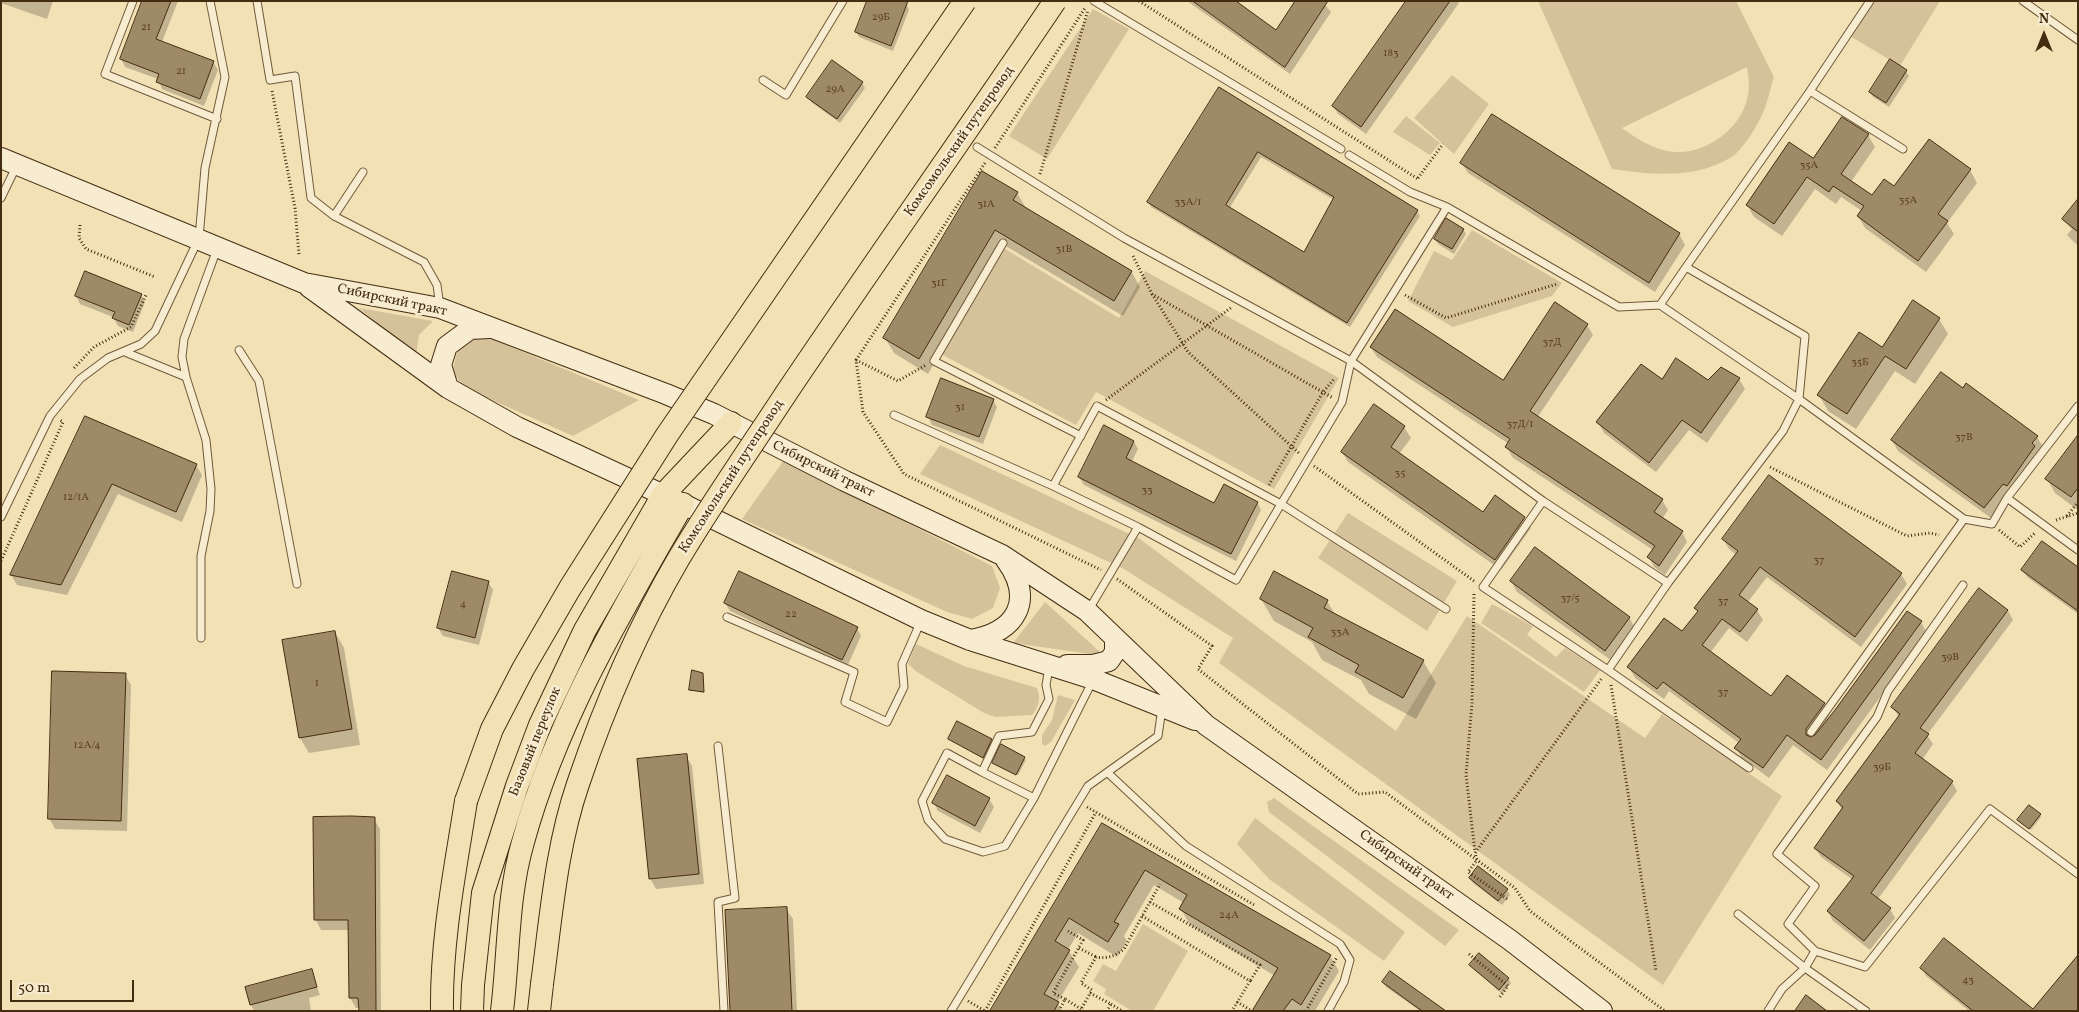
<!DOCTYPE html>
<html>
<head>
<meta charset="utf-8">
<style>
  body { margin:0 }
  #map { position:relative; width:2079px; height:1012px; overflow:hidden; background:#f3e1b6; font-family:Vollkorn,serif }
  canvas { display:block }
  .frame { position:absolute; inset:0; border:2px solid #442c11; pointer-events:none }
  .north { position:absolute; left:2019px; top:10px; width:50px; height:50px; -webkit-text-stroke:4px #f7ecd0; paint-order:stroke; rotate:0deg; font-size:14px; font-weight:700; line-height:20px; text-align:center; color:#442c11 }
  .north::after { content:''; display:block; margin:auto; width:18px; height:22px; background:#442c11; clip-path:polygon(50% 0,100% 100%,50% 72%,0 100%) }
  .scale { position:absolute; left:10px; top:980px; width:124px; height:22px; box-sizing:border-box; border:2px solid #442c11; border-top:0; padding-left:6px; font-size:15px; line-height:18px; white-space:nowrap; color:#442c11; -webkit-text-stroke:4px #f7ecd0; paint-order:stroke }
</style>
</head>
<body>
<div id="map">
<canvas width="2079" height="1012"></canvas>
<div class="frame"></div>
<div class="north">N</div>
<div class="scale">50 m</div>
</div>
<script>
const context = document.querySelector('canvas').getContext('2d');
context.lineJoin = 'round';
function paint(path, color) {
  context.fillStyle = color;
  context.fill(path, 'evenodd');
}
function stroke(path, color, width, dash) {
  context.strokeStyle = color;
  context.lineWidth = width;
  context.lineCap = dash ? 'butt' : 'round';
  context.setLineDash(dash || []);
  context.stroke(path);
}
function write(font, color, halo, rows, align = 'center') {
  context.font = font + ' Vollkorn,serif';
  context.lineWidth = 5;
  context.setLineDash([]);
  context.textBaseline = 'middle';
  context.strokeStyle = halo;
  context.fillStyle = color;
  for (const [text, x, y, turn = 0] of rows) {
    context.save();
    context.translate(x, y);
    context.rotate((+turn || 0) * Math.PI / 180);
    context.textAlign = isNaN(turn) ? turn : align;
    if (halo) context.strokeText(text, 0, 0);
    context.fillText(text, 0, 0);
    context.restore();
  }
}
paint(new Path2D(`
  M1538 1H1736L1774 77C1770 89 1768 103 1762 115 1756 128 1743 150 1730 158 1695 179 1650 175 1612 169ZM1747 67C1748 75 1750 86 1748 95 1742 130 1702 158 1667 151 1649 147 1636 138 1622 128Z
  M1871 1H1940L1900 66 1850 36Z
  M1093 9 1129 29 1047 159 1009 136Z
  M1452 75 1489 104 1454 154 1414 118Z
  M1406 116 1440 143 1430 155 1393 132Z
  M1472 230 1562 283 1552 296 1453 327 1408 301 1434 251 1452 260Z
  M997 244 1119 318 1145 271 1339 378 1274 489 1096 392 1076 425 935 351Z
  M359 308 433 321 419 335 416 356Z
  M473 337 492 339 639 400 573 436 465 388 452 372 458 348Z
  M940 445 1140 539 1396 731 1467 616 1645 738 1662 714 1782 796 1663 985 1219 663 1233 638 1124 569 920 474Z
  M784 460 992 566 1000 588 993 608 972 619 947 612 742 519Z
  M1348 513 1457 581 1427 631 1318 558Z
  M1045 602 1100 652 1097 655 1013 643Z
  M1492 604 1533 626 1527 635 1556 657 1565 648 1600 670 1584 692 1481 623Z
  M916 644 964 666 1037 688C1041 698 1039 707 1032 715L995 717 984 713 917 672 908 664Z
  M1058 695 1075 700 1051 742 1045 746 1042 744V735L1052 720Z
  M1274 798 1285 806 1459 930 1445 946 1269 812 1267 802Z
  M1255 818 1405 932 1384 961 1269 879 1237 844Z
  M1143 924 1188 951 1153 1011H1132L1104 994 1106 989 1093 981 1103 964 1116 971Z`), '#d5c29a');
paint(new Path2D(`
  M1 1H53L47 19 1 3Z
  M143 1H178L162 42 213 62 218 70 204 106 162 89 158 79 125 67 121 59Z
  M1187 1H1234L1277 31 1322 1 1331 12 1290 74Z
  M1408 1H1457L1459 3 1366 134 1338 114 1333 106Z
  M907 5 909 10 893 51 859 37 856 32Z
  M1906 71 1909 76 1889 107 1873 97 1870 92Z
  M862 83 865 88 840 123 811 102 808 97Z
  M1219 89 1417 211 1420 216 1350 327 1151 207 1148 202ZM1261 157 1334 200 1304 254 1229 209Z
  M1492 115 1679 234 1685 245 1655 292 1468 173 1462 163Z
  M1868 135 1875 147 1851 182 1872 197 1970 170 1977 183 1947 223 1954 234 1926 272 1865 228 1858 216 1862 211 1841 197 1836 204 1815 189 1782 236 1754 217 1747 205 1813 160Z
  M1017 193 1026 208 1131 271 1140 287 1123 316 1004 245 928 374 894 353 885 338Z
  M2078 211V246L2067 235 2072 229 2063 220Z
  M1463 229 1466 234 1454 254 1438 244 1435 239Z
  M141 295 145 302 133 332 118 326 113 317 80 304 76 296Z
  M1939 319 1948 334 1915 384 1895 371 1856 429 1828 411 1819 395 1882 348Z
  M1587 325 1593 335 1537 418 1662 500 1668 510 1662 519 1682 532 1687 542 1665 575 1654 567 1649 557 1653 550 1512 457 1507 447 1509 444 1377 357 1371 347 1504 382Z
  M1739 379 1745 389 1707 443 1689 430 1656 472 1604 433 1598 422 1662 380 1708 382Z
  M1963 389 2037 437 2043 447 2040 457 2013 496 2009 493 1991 518 1898 451 1892 440Z
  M993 400 997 407 983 444 932 425 928 417Z
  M1374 406 1404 427 1411 438 1399 454 1483 514 1495 497 1524 518 1531 528 1501 570 1348 462 1342 452Z
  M86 417 196 465 202 475 182 522 118 494 67 595 17 585 11 575Z
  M2078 437V510L2055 493 2047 479Z
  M1134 442 1138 449 1131 463 1215 505 1257 502 1261 510 1236 561 1084 485 1079 477Z
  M1723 539 1901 574 1907 584 1861 647 1767 577 1747 603 1757 610 1763 620 1747 642 1729 628 1710 653 1771 698 1824 704 1830 714 1827 719 1829 720 1921 622 1927 633 1827 770 1793 745 1769 778 1742 758 1736 748 1739 743 1669 691 1664 699 1635 678 1629 667 1683 633 1698 612 1696 608 1736 555 1729 549Z
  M2078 568V614L2027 577 2023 570Z
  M1511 581 1629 617 1635 628 1612 661 1517 592Z
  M488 582 493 590 479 645 443 636 438 628Z
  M1261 599 1327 601 1336 616 1423 661 1436 683 1416 719 1369 694 1361 680 1322 660 1312 642 1274 621Z
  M725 603 857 628 861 636 847 667 730 611Z
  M2008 611 2013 620 1927 735 1933 744 1922 760 1952 782 1957 791 1878 899 1890 909 1895 918 1870 950 1833 921 1828 911 1853 880 1821 857 1815 848 1842 810 1837 801 1899 717 1892 707Z
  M335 632 344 648 360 745 309 753 300 738Z
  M693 672 704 676V693L690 690Z
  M125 675 131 685 127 831 55 829 49 818Z
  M949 739 991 740 992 742 984 759Z
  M686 756 692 766 704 884 656 889 650 878Z
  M1024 758 1026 760 1018 775 994 762Z
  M989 799 994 807 980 833 938 811 934 803Z
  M2040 815 2041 817 2031 830 2019 820Z
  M315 818 374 819 380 829 381 1011H360V1008H356L350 998 349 930H321L316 920Z
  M1103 825 1330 956 1339 971 1315 1011H1254L1275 976 1190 925 1181 909 1184 903 1154 885 1124 936 1127 941 1117 957 1078 933 1068 950 1079 967 1057 1003 1062 1011H996Z
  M1470 878 1507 890 1510 895 1502 905 1473 883Z
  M786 909 793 919 797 1011H731Z
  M1470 965 1508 978 1511 983 1502 994Z
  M1922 968 2014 1011H1969L1926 976Z
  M311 970 320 995 309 998 311 1011H254L251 1005Z
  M1383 982 1444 1011H1420L1386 987Z`), '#0003');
const building = new Path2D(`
  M142 1H171L156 39 214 61 200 99 156 82 159 74 120 59Z
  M867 1H908L891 46 855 32Z
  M1193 1H1236L1276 30 1295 1H1328L1285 67Z
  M1406 1H1450L1361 127 1332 106Z
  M1890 59 1907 70 1886 103 1869 92Z
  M832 60 863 82 837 119 806 97Z
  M1219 87 1418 210 1347 323 1147 202ZM1258 152 1334 197 1304 252 1226 205Z
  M1492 114 1680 233 1649 283 1460 163Z
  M1842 117 1869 134 1841 174 1872 195 1884 179 1894 186 1929 139 1971 169 1938 214 1948 221 1918 261 1857 216 1864 206 1833 186 1829 192 1807 177 1774 224 1746 205 1789 142 1813 158Z
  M982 171 1018 192 1013 200 1132 271 1114 301 995 230 919 359 883 338Z
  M2078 199V232L2062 219Z
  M1446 218 1464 229 1452 249 1434 239Z
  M85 271 142 294 129 325 112 318 115 312 75 296Z
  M1913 300 1940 318 1906 369 1885 356 1847 414 1817 395 1859 332 1882 347Z
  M1555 302 1588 324 1530 411 1663 499 1654 512 1683 531 1659 566 1647 557 1655 546 1505 447 1510 439 1370 347 1395 309 1503 380Z
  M1676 358 1708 380 1721 367 1740 378 1701 433 1682 420 1649 463 1596 422 1641 364 1662 379Z
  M1941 372 1963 388 1966 383 2038 436 2032 443 2035 446 2007 486 2003 484 1984 508 1891 440Z
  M941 378 994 399 979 437 926 417Z
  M1374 404 1405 426 1391 447 1483 512 1495 495 1525 517 1495 560 1341 452Z
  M85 416 197 464 176 512 112 484 61 585 10 575Z
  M1104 425 1134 441 1126 458 1214 503 1224 484 1258 502 1231 554 1078 477Z
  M2078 435V488L2071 497 2045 479Z
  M1769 475 1902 573 1855 637 1760 567 1739 595 1758 609 1740 632 1722 619 1702 645 1771 696 1787 675 1825 703 1806 729V735L1811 737 1815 735 1835 710 1907 611 1922 621 1821 760 1787 735 1763 768 1734 748 1741 739 1663 682 1657 689 1627 667 1664 618 1682 631 1698 611 1694 608 1738 551 1722 539Z
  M2042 541 2078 567V611L2021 570Z
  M1535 547 1630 617 1605 651 1510 581Z
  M452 571 489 581 475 638 437 628Z
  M739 571 858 627 842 660 724 603Z
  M1274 571 1328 600 1324 608 1424 660 1403 698 1355 672 1359 665 1308 637 1313 628 1260 599Z
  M1979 588 2008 610 1920 728 1929 734 1915 753 1953 781 1871 893 1891 908 1864 941 1827 911 1854 876 1814 848 1843 807 1836 801 1900 714 1891 707Z
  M335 631 352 729 299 738 282 640Z
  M692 670 703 673 704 692 689 690Z
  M52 671 126 673 121 821 48 819Z
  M957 721 992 739 983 758 948 739Z
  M1001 744 1025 757 1016 775 992 763Z
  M687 754 699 874 649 879 637 759Z
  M947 775 990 798 975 826 932 803Z
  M2029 805 2041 814 2029 829 2017 820Z
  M352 816 375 817 376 1011H359L358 998H349L348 920H314L313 817Z
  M1102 823 1331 955 1301 1005 1292 999 1283 1011H1252L1278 968 1179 909 1187 895 1145 870 1114 922 1119 924 1108 942 1069 918 1055 941 1070 950 1044 994 1059 1002 1054 1011H990Z
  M1478 866 1508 889 1498 901 1469 878Z
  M787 907 792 1011H730L725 910Z
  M1944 938 2033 1009 2078 955V1011H1973L1920 968Z
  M1479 953 1509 978 1499 990 1469 965Z
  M312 969 317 987 250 1005 245 987Z
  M1390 971 1446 1011H1422L1382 982Z
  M1806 995 1827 1011H1795Z`);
paint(building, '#9f8a67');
stroke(building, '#442c11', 1);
const service = new Path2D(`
  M133 1 105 74 217 119
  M257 1 270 80 295 76 311 198 334 216
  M1094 1 1341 149
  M2023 1 2078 40
  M763 80 786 95 843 1
  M1810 91 1903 149
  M977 147 1124 238 1351 361 1543 501 1668 583
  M1349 155 1410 192 1447 207 1619 307 1660 305 1686 267 1805 336 1799 399 1964 519 1992 524 2007 498 2078 406
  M363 172 334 216 424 262 437 285 440 307
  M1 198 16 167
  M1003 243 934 361 1081 436
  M1686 267 1810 91 1870 1
  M239 350 259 381 297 584
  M125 352 186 377 206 440 211 489 210 511 201 556V638
  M186 377 182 357 184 339 217 249
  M894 415 1053 486 1138 527
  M1053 486 1097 406 1281 504 1236 580 1138 527 1088 611
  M2007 498 2078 550
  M1543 501 1483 587 1608 670 1749 768
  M1 517 50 416 80 379 108 358 141 344 155 331 199 238 205 168 225 77 210 1
  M1446 609 1281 504 1342 402 1351 361 1447 207
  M727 617 854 672 845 702 887 722 904 687 902 664 921 621
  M1049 667 1046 685 1049 699 1032 732 999 736 982 772 1034 798 1092 682
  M1608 670 1668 583 1783 431 1799 399 1660 305
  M1811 732 1964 519
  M718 746 735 898 718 902 724 1011
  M982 772 947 753 922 801 928 820 945 839 983 852 1005 846 1034 798
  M1108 773 1186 846 1340 944 1350 960 1344 982 1328 1011
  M1738 914 1805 968 1866 1011
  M1815 951 1865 967 1990 809 2078 874
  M951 1011 1088 786 1158 736 1162 708
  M1768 1011 1782 989 1805 968 1815 951 1788 924 1815 886 1777 854 1877 717 1888 691 1963 585`);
const secondary = new Path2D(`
  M1 158 304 283 440 308 666 394 714 414 845 481 1002 555 1087 611 1206 725 1510 940 1602 1011
  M309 287 448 388 517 427 683 504 921 620 970 640 1093 679 1195 720
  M448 388 441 365 447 346 470 329 489 328
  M970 640C1017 632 1035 600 1006 560
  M1067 665H1093L1109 661 1115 652V638`);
const primary = new Path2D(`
  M442 1011C441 940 455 871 466 801
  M472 1011 473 985 483 893 517 786 540 725 585 630 663 495 731 423
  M502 1011C509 954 507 897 523 842 556 721 621 612 683 504
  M539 1011 542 984`);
stroke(service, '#70593a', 9);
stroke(secondary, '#442c11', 22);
stroke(primary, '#442c11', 24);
stroke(new Path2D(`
  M1139 1 1418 179
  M272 91 295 208 299 255
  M995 148 1085 8
  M985 163 856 360 863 412 904 474 1101 570
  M1040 174 1088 10
  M1418 178 1443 144
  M80 225 79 238 86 249 155 277
  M1133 256 1152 294 1333 398
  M1152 294 1188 352 1300 454
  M1405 295 1446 318 1557 284
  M856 360 898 381 926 365
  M74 368 94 347 131 327 146 295
  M1106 400 1232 307
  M1314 466 1474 581
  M1770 467 1907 536 1930 533 1939 535
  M1269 485 1323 392 1335 378
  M2067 516 2078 502
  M2056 520 2078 513
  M1999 530 2020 547 2036 532
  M1 561 63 422 60 420
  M1117 579 1212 646 1198 669 1358 794 1385 792 1515 888 1530 911 1665 1011
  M1474 594 1472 703 1466 775 1475 852
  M1611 685 1656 971
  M1087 807 1256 906
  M1507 899 1468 872 1477 860 1475 853 1602 678
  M1150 902 1260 965 1250 981
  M1142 916 1250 981 1232 1011
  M1079 948 1096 957
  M1469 954 1508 986 1499 998
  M1090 993 1111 1004 1107 1011
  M1065 999 1053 993 1083 940 1068 931
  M968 1001 985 1011
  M1237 1002 1252 1011
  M1111 1004 1122 1011
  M985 1011 1096 812
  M1059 1011 1065 999 1081 1009
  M1080 1011 1092 990 1081 983 1096 957C1108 959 1115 956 1124 949L1160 884
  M1306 1011 1337 957`), '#442c11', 3, [1, 2.5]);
stroke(service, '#f7ecd0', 7);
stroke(secondary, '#f7ecd0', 20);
stroke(primary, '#f3e1b6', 22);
const primaryBridge = new Path2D(`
  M466 801 492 729 523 669 570 588 667 435 965 1
  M542 984C551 918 556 848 578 784 604 707 638 628 679 558 713 501 751 447 787 392 875 261 967 132 1055 1`);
stroke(primaryBridge, '#442c11', 24, []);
stroke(primaryBridge, '#f3e1b6', 22);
write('11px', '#5b4426', null, [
  ["29Б",881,18],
  ["21",146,28],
  ["183",1391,54],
  ["21",181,72],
  ["29А",835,90],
  ["35А",1809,166],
  ["35А",1908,201],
  ["33А/1",1188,203],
  ["31А",986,205],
  ["31В",1064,250],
  ["31Г",939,284],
  ["37Д",1552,343],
  ["35Б",1860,363],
  ["31",960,408],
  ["37Д/1",1520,425],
  ["37В",1964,438],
  ["35",1400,474],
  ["33",1147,491],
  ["12/1А",76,498],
  ["37",1819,561],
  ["37/5",1570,599],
  ["37",1723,602],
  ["4",463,605],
  ["22",791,615],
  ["33А",1340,633],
  ["39В",1950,658],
  ["1",317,684],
  ["37",1723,693],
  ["12А/4",87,746],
  ["39Б",1882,768],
  ["24А",1229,916],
  ["43",1968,981]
]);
write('14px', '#442c11', '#f7ecd0', [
  ["Комсомольский путепровод",960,142,-55],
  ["Сибирский тракт",392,301,12],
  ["Сибирский тракт",823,470,26],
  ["Комсомольский путепровод",732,477,-57],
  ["Базовый переулок",536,742,-68],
  ["Сибирский тракт",1406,866,35]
]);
</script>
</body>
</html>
